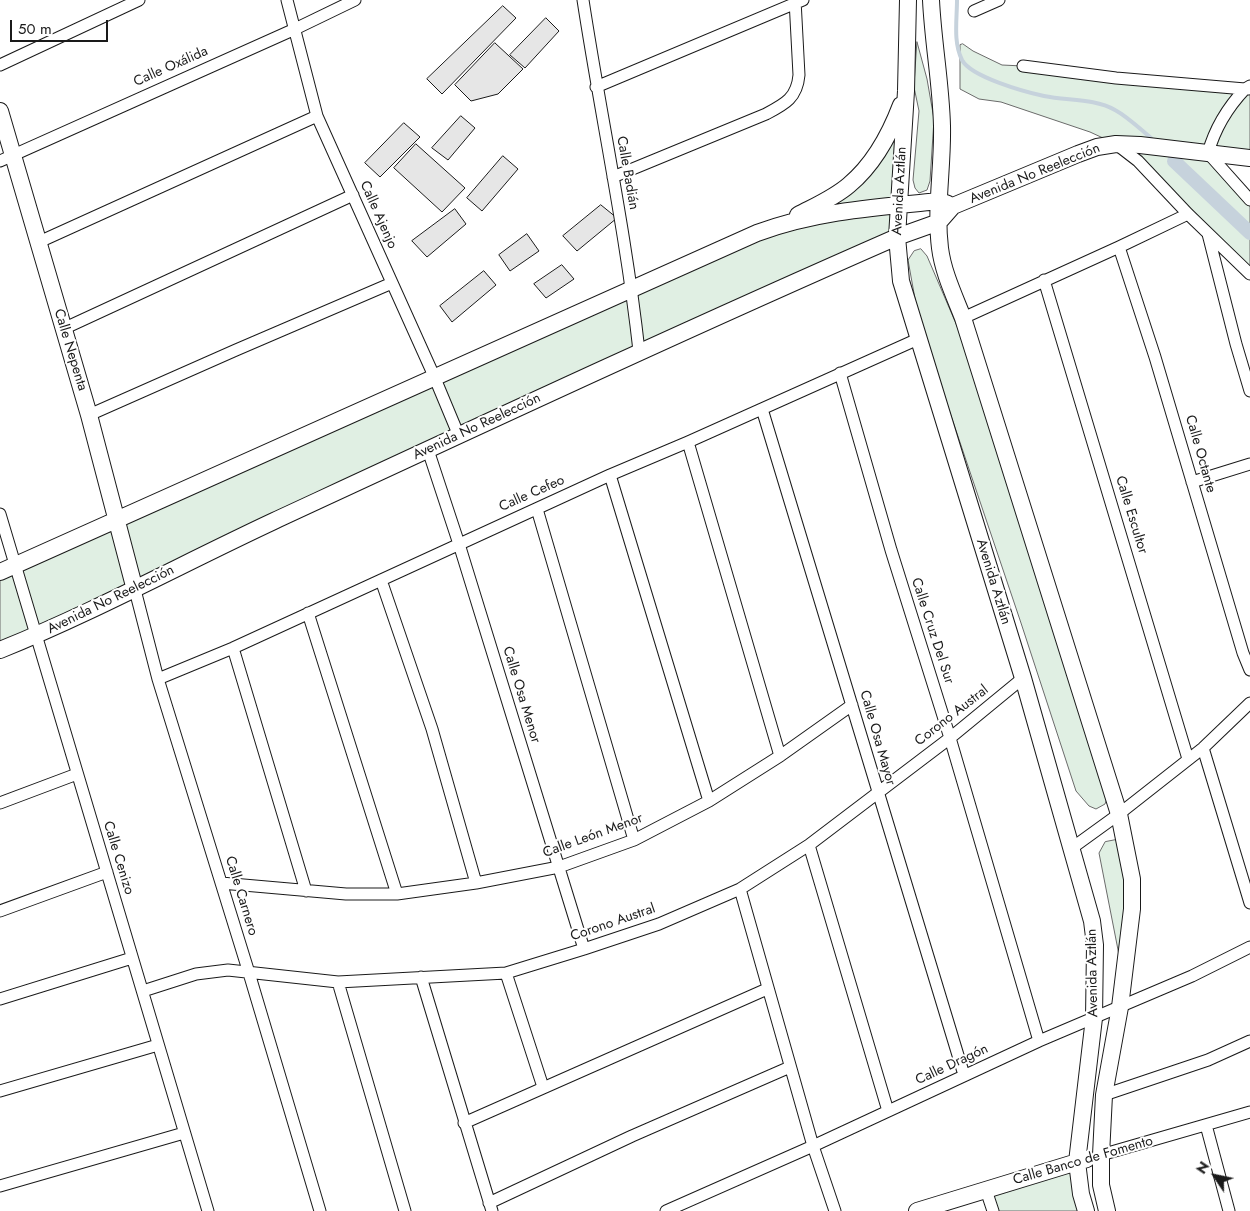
<!DOCTYPE html>
<html>
<head>
<meta charset="utf-8">
<style>
  body { margin:0 }
  #map { position:relative; width:1250px; height:1211px; overflow:hidden; background:#fff; font-family:Jost,sans-serif }
  canvas { display:block }
  .north { position:absolute; left:1190px; top:1151px; width:50px; height:50px; -webkit-text-stroke:4px #fff; paint-order:stroke; rotate:304deg; font-size:14px; font-weight:700; line-height:20px; text-align:center; color:#1a1a1a }
  .north::after { content:''; display:block; margin:auto; width:18px; height:22px; background:#1a1a1a; clip-path:polygon(50% 0,100% 100%,50% 72%,0 100%) }
  .scale { position:absolute; left:10px; top:20px; width:98px; height:22px; box-sizing:border-box; border:2px solid #1a1a1a; border-top:0; padding-left:6px; font-size:15px; line-height:18px; white-space:nowrap; color:#1a1a1a; -webkit-text-stroke:4px #fff; paint-order:stroke }
</style>
</head>
<body>
<div id="map">
<canvas width="1250" height="1211"></canvas>
<div class="north">N</div>
<div class="scale">50 m</div>
</div>
<script>
const context = document.querySelector('canvas').getContext('2d');
context.lineJoin = 'round';
function paint(path, color) {
  context.fillStyle = color;
  context.fill(path, 'evenodd');
}
function stroke(path, color, width, dash) {
  context.strokeStyle = color;
  context.lineWidth = width;
  context.lineCap = dash ? 'butt' : 'round';
  context.setLineDash(dash || []);
  context.stroke(path);
}
function write(font, color, halo, rows, align = 'center') {
  context.font = font + ' Jost,sans-serif';
  context.lineWidth = 4;
  context.setLineDash([]);
  context.textBaseline = 'middle';
  context.strokeStyle = halo;
  context.fillStyle = color;
  for (const [text, x, y, turn = 0] of rows) {
    context.save();
    context.translate(x, y);
    context.rotate((+turn || 0) * Math.PI / 180);
    context.textAlign = isNaN(turn) ? turn : align;
    if (halo) context.strokeText(text, 0, 0);
    context.fillText(text, 0, 0);
    context.restore();
  }
}
const green = new Path2D(`
  M917 42 927 79 934 119 930 181 927 190 919 193 915 188 913 180 919 111 914 87Z
  M963 44 973 51 1002 65 1023 66 1250 89V157L1209 153 1250 200V274L1116 144 1090 132 1001 102 979 99 960 89V45Z
  M897 116V237L0 650V572L784 223 848 185Z
  M921 249 927 256 960 333 1110 790 1105 804 1096 809 1089 806 1076 791 1021 623 919 321 908 260 914 251Z
  M1121 839 1126 892 1120 960 1099 853 1105 842Z
  M1077 1162 1086 1211H993L986 1190Z`);
paint(green, '#e0efe3');
stroke(green, '#6a6a6a', 1);
stroke(new Path2D(`
  M957 0C957 20 953 42 962 60 971 77 1025 92 1044 96 1067 101 1094 98 1115 110 1128 117 1140 129 1151 138`), '#c6d2dc', 4);
stroke(new Path2D(`
  M1174 161 1250 233`), '#c6d2dc', 14);
const building = new Path2D(`
  M503 6 516 18 442 94 427 79Z
  M546 18 559 31 525 68 510 55Z
  M495 43 523 69 498 94 471 101 455 85Z
  M461 116 475 128 448 160 432 148Z
  M404 123 420 137 380 177 365 163Z
  M416 144 465 188 442 212 394 168Z
  M503 156 518 169 482 211 467 198Z
  M601 205 617 218 577 251 563 236Z
  M455 209 466 224 427 257 412 241Z
  M527 234 539 251 510 271 499 255Z
  M562 265 574 279 546 298 534 284Z
  M484 271 496 285 452 322 440 306Z`);
paint(building, '#e6e6e6');
stroke(building, '#1a1a1a', 1);
const street = new Path2D(`
  M287 0 317 116 434 376 459 436
  M583 0C601 117 626 233 639 351
  M974 11 999 0
  M0 65 139 0
  M1023 66 1116 78 1245 89 1250 86
  M596 87 803 0
  M1248 89H1245C1227 108 1215 128 1208 153L1250 200
  M1116 144 1138 161 1188 214 1250 274
  M0 161 295 29 355 0
  M613 177 766 114C785 104 797 98 799 75L795 0
  M1208 234 1236 344 1250 391
  M39 242 317 116
  M1119 247 1155 357 1243 653 1250 670
  M1044 280 1188 759
  M963 318 1119 247 1188 214
  M63 329 353 195
  M840 373 891 550 950 738 1039 1041
  M762 409 964 1075
  M89 415 236 350 392 283
  M688 442 780 756
  M428 450 459 544 584 949
  M610 475 709 801
  M1192 482 1250 464
  M537 509 634 840
  M0 514 208 1211
  M381 580 432 729 476 883
  M135 590 158 679 249 973 320 1211
  M308 613 397 894
  M233 648 306 891
  M158 679 233 648 610 475 688 442 918 339
  M1203 748 1250 903
  M0 803 77 774
  M809 845 888 1111
  M1072 848 1119 814 1203 748 1250 703
  M221 883 346 894H397L476 883 559 867 634 840 709 801 780 756 852 705
  M740 889 813 1146 835 1211
  M0 911 107 872
  M506 973 543 1087
  M421 977 492 1211
  M338 982 405 1211
  M143 991 196 974 228 970 338 982 506 973 584 949 659 924 740 889 809 845 950 738 1023 678
  M0 999 132 958
  M0 1091 158 1045
  M1104 1095 1208 1060 1250 1041
  M464 1123 767 989
  M1206 1125 1229 1211
  M1101 1155 1250 1112
  M0 1186 184 1133
  M986 1190 993 1211
  M489 1203 632 1136 790 1067
  M666 1211 813 1146 1039 1041 1192 976 1250 947`);
const secondary = new Path2D(`
  M908 0 906 91 897 237 901 281 1023 678 1092 921 1095 945 1094 1018 1077 1162 1081 1194 1086 1211
  M931 0C933 42 941 84 942 126 943 167 935 208 940 248 943 272 954 295 963 318L1119 814 1132 879V909L1120 1007 1104 1095 1101 1155V1185L1107 1211
  M0 111 89 415 135 590
  M798 215C815 206 834 198 849 185 873 165 890 134 901 105
  M0 572 757 233C815 211 879 207 940 201L948 204
  M0 650C94 612 182 564 274 521 481 425 687 329 897 237L939 222 953 206 1078 154 1097 147 1116 144 1140 145 1250 158
  M917 1211 1087 1159`);
stroke(street, '#1a1a1a', 13);
stroke(secondary, '#1a1a1a', 18);
stroke(street, '#fff', 11);
stroke(secondary, '#fff', 16);
write('14px', '#1a1a1a', '#fff', [
  ["Calle Oxálida",171,67,-24],
  ["Calle Badián",627,173,80],
  ["Avenida No Reelección",1035,174,-22],
  ["Avenida Aztlán",900,191,-87],
  ["Calle Ajenjo",378,215,66],
  ["Calle Nepenta",70,350,73],
  ["Avenida No Reelección",477,427,-25],
  ["Calle Octante",1200,454,74],
  ["Calle Cefeo",532,494,-24],
  ["Calle Escultor",1131,515,73],
  ["Avenida Aztlán",993,582,73],
  ["Avenida No Reelección",111,600,-26],
  ["Calle Cruz Del Sur",932,631,72],
  ["Calle Osa Menor",521,695,73],
  ["Corono Austral",952,716,-38],
  ["Calle Osa Mayor",877,738,74],
  ["Calle León Menor",593,836,-20],
  ["Calle Cenizo",118,858,73],
  ["Calle Carnero",241,896,73],
  ["Corono Austral",613,923,-19],
  ["Avenida Aztlán",1093,973,-91],
  ["Calle Dragón",952,1065,-25],
  ["Calle Banco de Fomento",1083,1161,-16]
]);
</script>
</body>
</html>
